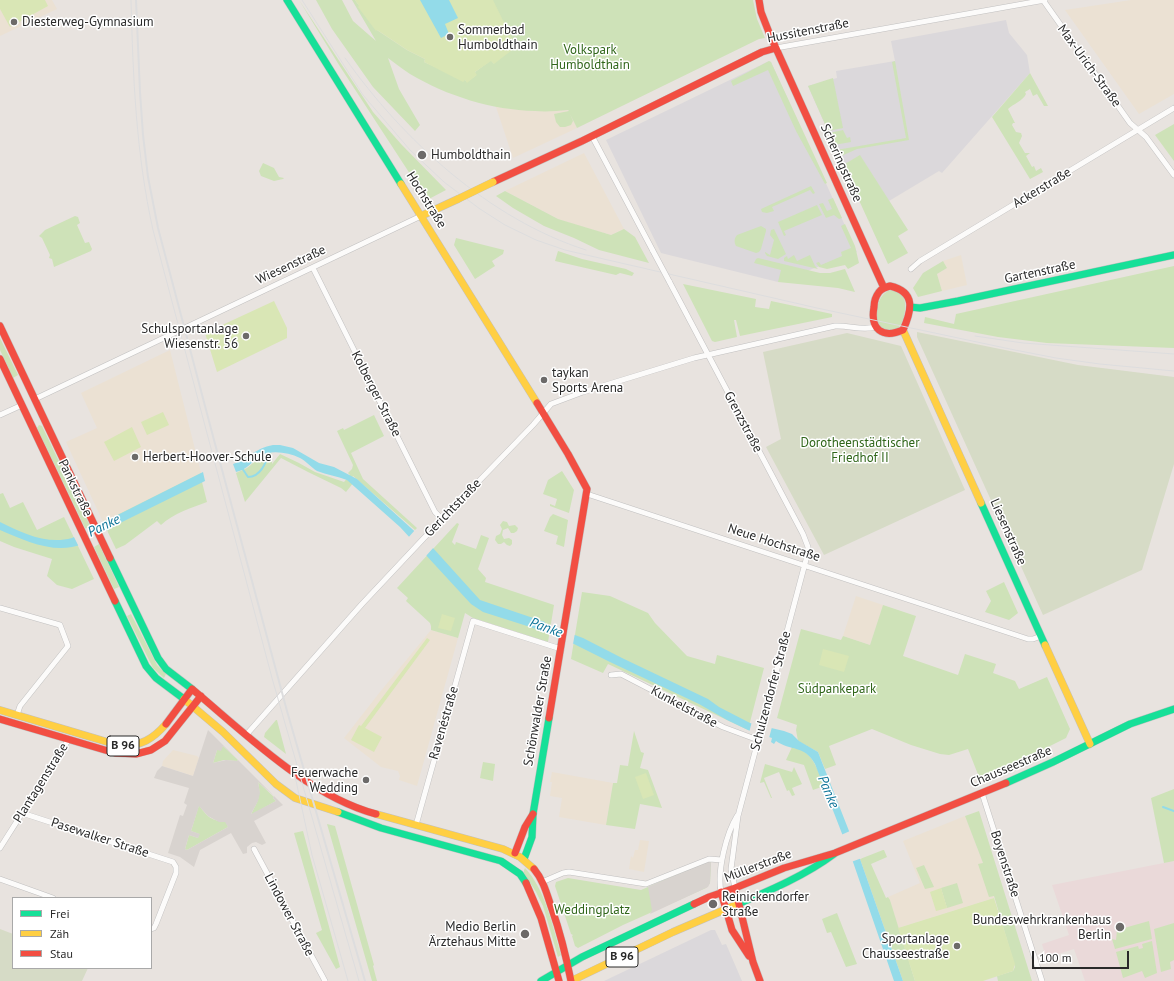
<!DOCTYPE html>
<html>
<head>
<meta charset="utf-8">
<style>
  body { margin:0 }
  #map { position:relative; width:1174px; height:981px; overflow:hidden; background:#e8e3df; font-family:"PT Sans",sans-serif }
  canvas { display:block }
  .legend { position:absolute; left:12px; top:897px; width:140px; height:72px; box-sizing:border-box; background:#fff; border:1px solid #a9a9a9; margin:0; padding:5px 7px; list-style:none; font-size:12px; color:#292929 }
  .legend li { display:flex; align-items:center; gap:8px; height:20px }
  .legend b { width:20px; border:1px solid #a9a9a9 }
  .scale { position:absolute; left:1032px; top:951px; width:97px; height:18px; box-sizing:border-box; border:2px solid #292929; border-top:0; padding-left:5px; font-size:12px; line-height:14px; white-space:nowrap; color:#292929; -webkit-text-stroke:3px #fff; paint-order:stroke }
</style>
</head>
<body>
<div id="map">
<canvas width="1174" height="981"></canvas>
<ul class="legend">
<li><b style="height:5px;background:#16e098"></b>Frei</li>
<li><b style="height:5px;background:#ffcf43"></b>Zäh</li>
<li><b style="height:5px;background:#f24e42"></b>Stau</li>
</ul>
<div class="scale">100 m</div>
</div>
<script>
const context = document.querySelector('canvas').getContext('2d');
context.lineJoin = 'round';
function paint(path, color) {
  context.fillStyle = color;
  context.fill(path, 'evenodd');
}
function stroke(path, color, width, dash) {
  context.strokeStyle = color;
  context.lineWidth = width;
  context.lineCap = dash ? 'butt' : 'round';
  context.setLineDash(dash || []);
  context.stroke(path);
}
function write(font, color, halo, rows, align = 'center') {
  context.font = font + ' "PT Sans",sans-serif';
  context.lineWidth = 3;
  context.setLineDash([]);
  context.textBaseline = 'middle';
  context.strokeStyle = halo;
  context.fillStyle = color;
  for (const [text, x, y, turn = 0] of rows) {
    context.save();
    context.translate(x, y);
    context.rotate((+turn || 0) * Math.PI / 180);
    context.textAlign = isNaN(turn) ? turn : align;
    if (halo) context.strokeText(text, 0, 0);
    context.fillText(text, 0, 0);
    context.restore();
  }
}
paint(new Path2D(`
  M1006 20 1009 33 1027 55 1030 73 942 173 939 171 889 201 860 156 843 165 808 86 837 78 836 71 895 61 891 41Z
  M769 61 771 62 857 252 778 282 661 253 606 140Z
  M711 930H715L722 945 726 944 742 981H604Z`), '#dbd8db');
paint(new Path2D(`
  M0 0H52L57 9 0 36Z
  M1131 0H1174V94L1139 114 1065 10Z
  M496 107 534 111 568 110 577 128 513 158Z
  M584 153 624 229 611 235 575 225 558 219 505 191Z
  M961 255 967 285 942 291 937 274 947 268 943 261Z
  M170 350 201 473 103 522 66 442 97 428 81 393Z
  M856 596 883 605 870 645 843 636Z
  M431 630 458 638 417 786 399 780 400 776 398 771 381 767 344 738 380 692Z
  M173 750 197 756 199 758 193 776 162 766 163 761Z
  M552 772 613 783 606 825 559 817 562 798 550 796 552 782H550Z
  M965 816 991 884 994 898 898 928 890 900 888 897 920 883 903 841Z
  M640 840 649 841 644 872 629 869 631 856 633 858 635 850H638Z`), '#ebe1d3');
paint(new Path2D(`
  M1174 861V981H1085L1074 949 1046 958 1042 944 1069 935 1052 885Z`), '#ead9d9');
paint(new Path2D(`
  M299 0 373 112 401 144 446 190 427 200 339 65Z
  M316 0H342L353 21 376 41 352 0H355L377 30 407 50 425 59 424 62 465 80 467 82 476 75 475 72 491 60 494 64 468 0H753L757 19 765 38 759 39 577 128 570 114 573 121 571 125 565 127H560L556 122 554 114 569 111 568 110C557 111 546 112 535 111 492 110 447 96 410 74 402 69 395 63 388 58L399 89 420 125 415 131 373 87 332 29Z
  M769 61 771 62 827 183 825 184 796 131 768 70 733 86 731 81Z
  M895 61 909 140 857 149 839 157 836 150 906 138 892 62Z
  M1030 73 1048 106H1044L1037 94 1033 96 1030 89 1025 92 1026 94C1023 101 1013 104 1008 109L1015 123H1013L1012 125 1016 132 1021 133 1022 136 1019 143 1025 153H1030L1026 156 1032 167 1034 166 1036 171 1041 168 1043 172 1030 179 992 117Z
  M833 78 843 128 828 131 808 86Z
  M1174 124V161L1155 135Z
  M843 130 847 138 850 137 851 142 834 145 829 133Z
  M860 155 908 230 898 236 908 253 888 264 843 165Z
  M263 163 274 168 279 177 284 178 283 179 274 181 261 176 259 171Z
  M811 186 815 193 813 194 810 190 772 207 774 211 767 213 762 212 761 209Z
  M505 191 558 219 611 235 624 229 635 237 649 263 599 250 574 238 544 226 513 208 496 196Z
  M833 198 842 218 839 219 834 215 826 218 819 204 823 203 827 211 832 209 828 200Z
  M817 205 822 215 784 231 786 235 784 236 778 222Z
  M75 216 78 217 80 223 77 225 85 243 89 242 92 249 91 251 54 267 52 259 49 258 50 255 42 238 39 236 45 230Z
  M845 224 855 246 859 263 848 269 845 265 827 269 819 267 816 263 819 262 821 265 842 256 841 252 851 248 841 226Z
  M761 226 766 229V231L761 249 759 252 756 253 736 246C734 242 734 239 737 235Z
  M774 229 786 254 778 259 767 256 765 253V252L770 255 774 240 770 235 771 230Z
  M456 238 504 250 503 254 492 261 495 266 475 279 454 245Z
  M558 251 582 259 626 269 634 273 632 276 620 273 616 275 555 261Z
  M794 255 797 261 810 255 815 266 818 269 784 261V258L787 256 788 259Z
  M758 258 820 273H830L845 269 855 292 838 288 778 282 781 270 754 263 756 259Z
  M943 261 947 268 937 274 942 291 918 297 913 288 923 273Z
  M1174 266V348L1047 343 998 337 924 323 925 317 954 324 956 314Z
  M683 284 756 299 755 307 769 309 771 301 832 314V317L740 336 736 320H734L737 337 715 342 712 341Z
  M892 290C897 291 901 292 903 296 908 305 904 328 894 331 890 332 886 330 882 329L876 320C876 308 879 292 892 290Z
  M0 338 18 375 13 378 0 350Z
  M374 415 384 436 351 453 363 479 417 528 415 530 353 476 351 479 354 482 346 492 341 488 308 472 281 458 245 502 236 473C239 471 244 470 247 468 256 461 261 454 272 453V464L280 454 299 463 315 472 344 482 350 475 348 473 352 469 353 465 337 431 343 428 344 430Z
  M39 425 42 426 91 528 86 530 37 428Z
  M562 471 574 490 569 513 550 506V504L555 506 557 499 543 494 548 480Z
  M201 473 202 482 207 502C191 508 174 513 161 525L157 521 125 545 116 549 103 522Z
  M3 493 10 508 23 502 37 530 64 517 94 579 72 589 57 585 47 576 52 559 14 547 0 541V494Z
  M553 514 568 520 564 547 556 544 558 536 544 531 550 517Z
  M503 521 507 522 509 526 515 525 518 528 517 531 514 533H511L508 528 503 530 502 535 504 539 509 538 512 540V544L510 546 507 545 504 542 501 544H498L495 540 496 536 500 534 502 529 500 525Z
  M457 523 459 524 452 542 455 545 456 542 476 549 481 535 489 538 478 569 486 578 485 582 554 605 548 642 473 618 465 613 458 638 431 630V626L430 623 406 601 408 598 397 588Z
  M99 544 119 587 114 589 94 547Z
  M1004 582 1018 613 1009 620 985 612 991 601 986 591Z
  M582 592 610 596 648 613 655 623 687 656 715 664 717 655 764 668 748 730 608 664 603 673 571 659Z
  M883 605 916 616 903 656 958 675 965 654 996 664 993 673 1015 681 1019 689 1047 677 1070 729 1066 738 1028 757 979 777 968 749 949 755 940 754 911 745 872 729 829 746 836 765 825 769 818 752 798 741 796 730 797 725 777 718 801 629 841 640 843 636 870 645Z
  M131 614 157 665 166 674 164 678 153 668 127 616Z
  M276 720H277L286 754 264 737 265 733Z
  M634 731 641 752 644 753 640 768 648 770 662 808 640 804 635 829 606 825 613 783H617L620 765 628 766Z
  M223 746 238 760 237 761 224 760 213 763 217 750Z
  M792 747C812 749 818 770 824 786L813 790 804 765 786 760Z
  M483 762 495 764 493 781 480 778Z
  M765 764 792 772 794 767 802 784 792 788 795 795 792 796 789 790 787 791 779 772 764 778 772 798H771L764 782 760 783Z
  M258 782 274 797 273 798 276 801 251 815C256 803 262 798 258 782Z
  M1174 789V861L1164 863 1151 798Z
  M199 805C207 817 212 821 226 822L228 827 187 850 185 849 189 835 198 838 199 834 191 831Z
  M979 811 1032 981H998L997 976 1013 971 1015 967 994 896 989 897 978 864 983 863 965 816Z
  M327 824 335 826 374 965 373 966 377 981H372Z
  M303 831 340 967 336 969 316 933 322 930 294 833Z
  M883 850H884L887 857 871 864 886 898 888 897 890 900 915 981H903L860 859Z
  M709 861 711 863 710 883 706 888 623 925 578 948 575 946 572 936 573 935 571 934 555 886 556 882 568 878 641 890Z
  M924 865 934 887 925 889 916 868Z
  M525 868C545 889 553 927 561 955L558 957 543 906 536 892 524 873V870Z
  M957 883 963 903 947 908 941 888Z
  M837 913 857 964 846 967 831 932 827 933 822 919Z
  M1149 921 1152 939 1115 949 1112 939 1116 940 1117 930Z
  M1174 923V960L1170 962 1171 969 1161 972 1154 929Z
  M1152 941 1157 973 1145 978 1142 971 1123 978 1116 952 1138 946 1139 949 1143 948 1142 944Z`), '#cee2b8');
paint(new Path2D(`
  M917 332 1078 365 1174 377V464L1142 570 1043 615 917 337Z
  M847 333 901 346 965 490 824 555 766 447 781 439 763 352Z
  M0 929 13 934V968H88L82 981H0Z`), '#d6dbc6');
paint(new Path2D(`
  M0 0H45L48 6 10 27 0 9Z
  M355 0H493L516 47 494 64 491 61 475 72 477 75 467 83 465 80 463 82 424 62 425 59 407 50 377 30 376 31 358 7 359 6Z
  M274 301 287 328V338L217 372 205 333Z
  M163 412 169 425 147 435 141 422Z
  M132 427 141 447 114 461 104 442Z
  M442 614 455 618 451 631 438 628Z
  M427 638 430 640 365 728 382 737 374 752 351 740 359 725 361 726Z
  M823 649 849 656 844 672 819 665Z
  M646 773 654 795 643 799 635 777Z
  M941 888 947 908 936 911 930 892Z
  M994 898 1015 964 1013 971 983 981H915L898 928Z`), '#d9e6b5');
paint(new Path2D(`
  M208 730 283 805 254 821 266 843 262 845 256 842 252 843 247 847V853L243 854 231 833 200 850 194 867 180 857 168 853 180 815 183 816 187 805 184 803 189 788 154 778 157 771 162 766 193 776ZM223 746 238 760 237 761 226 760 213 763 217 750 221 751ZM258 782 274 796 273 798 276 801 251 814 258 801 260 793ZM199 806 208 816 219 822H225L228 827 187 850 185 849 189 835 198 838 200 834 191 831Z
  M709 861 711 863 710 883 708 887 650 914 652 910 648 887Z`), '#d8d3cf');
paint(new Path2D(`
  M420 0H449L458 18 445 24 449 34 441 38Z
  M273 445H280L293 448 319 463 334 467 357 479 433 548 480 600 545 622V624L583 638 622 658 708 699 719 707 750 723 784 731 792 734 799 741 818 752 860 859 903 981H894L853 862 815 764C805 745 790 751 776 741L774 744 771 742 772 738 750 731 727 720 699 704 610 662 574 644 549 633 483 612 471 604 400 527 347 480C337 476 327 475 317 471 311 467 306 461 300 458 290 453 278 451 267 453 255 456 250 469 236 472L233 464C249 459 255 448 273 445Z
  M203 472 205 481 114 526C107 531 100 535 93 538 86 542 79 546 72 547 49 552 21 539 0 530V522C22 533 47 545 72 538Z`), '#93dbe9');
paint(new Path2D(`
  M102 520 108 533 79 547 73 535Z
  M415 530 434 547 426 556 407 539Z
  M551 624 575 633 573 644 549 635Z
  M752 721 772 727 769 738 749 733Z
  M850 831 862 858 851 862 841 835Z`), '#e8e3df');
stroke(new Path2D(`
  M242 468 248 477C261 477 266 462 270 451
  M1163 807 1174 811`), '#93dbe9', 2);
const street = new Path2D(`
  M1043 0 1130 123 1146 137 1174 175
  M776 48 1045 0
  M592 136 653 251
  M313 268 435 512 442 519
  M911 269 920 261 1174 108
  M669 281 803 534 808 547 807 556 738 816 731 869 735 888
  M35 399 421 216
  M0 415 22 405
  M587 494 1028 639H1033L1041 636
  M0 608 60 625 68 646 20 706 17 715
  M611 675 621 674 723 727 758 740
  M247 734 362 604 424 538 533 425 551 404 583 392 694 358 835 326C849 325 862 331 875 327
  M982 793 1042 981
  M22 813 173 862 176 867V873L156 924 154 928 151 929
  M416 825 473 621 561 649
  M0 848 69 739
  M254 849 325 981
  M0 879 53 898
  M542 882 563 873 569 872 646 884 709 859 722 860
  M721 892C717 871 726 834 737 816`);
const fast = new Path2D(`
  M287 0 401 184
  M910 307 920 308 958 301 1174 255
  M981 503 1045 645
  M110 558 158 658 166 669 192 689
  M115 601 146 666 156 678 184 699
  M1006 783 1053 762 1130 724 1174 709
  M338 812 381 828 501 861 520 874 526 883
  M524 859 532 837 533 814 549 718
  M738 904C771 890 806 875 834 854
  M541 981 582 957 694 904`);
const slow = new Path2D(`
  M401 184 537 403
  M421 216 458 199
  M903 330 981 503
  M1045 645 1090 744
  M184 699 223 732 276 784 295 798 338 812
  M0 710 121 746C141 746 153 739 166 724
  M376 814 503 849 520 857 534 869
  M571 981 673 932 738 904`);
const jam = new Path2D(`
  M759 0 761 12 770 35 884 288
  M493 182 582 141 762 52 776 48
  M890 286C916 292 912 310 903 330 882 339 870 329 874 307 874 302 876 296 879 292 882 288 886 287 890 286Z
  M0 326 110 558
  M0 359 115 601
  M537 403 568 454 587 489 549 718
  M0 719 115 753 136 754 151 750 165 741 201 696
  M166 724 192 689C245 733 308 796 376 814
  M515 853 525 827 533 814
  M534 869C544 881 547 895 552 909 560 932 566 956 571 981
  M526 883 541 918 559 981
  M735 888 784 868 835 853 1006 783
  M721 892 732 930 749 956
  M694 904 709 897 735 888 753 962 760 981`);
stroke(street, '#c1c0c0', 6);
stroke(fast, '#c1c0c0', 8);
stroke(slow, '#c1c0c0', 8);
stroke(jam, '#c1c0c0', 8);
stroke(street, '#fcfbfa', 5);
stroke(fast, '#16e098', 7);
stroke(slow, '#ffcf43', 7);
stroke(jam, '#f24e42', 7);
stroke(new Path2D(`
  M131 0C133 77 136 154 153 230L272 678 359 981
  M302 0 363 95 410 150 444 182 480 209 505 225 536 240 565 250 608 260 817 308 1010 349 1056 358 1100 364 1174 371
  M345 58C403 140 489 219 586 250
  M975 336 1023 343 1174 354
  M295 776 312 855 348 981`), '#ddddde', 1);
stroke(new Path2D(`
  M136 0 140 92 143 135 148 177 158 228 214 440 287 711 365 981`), '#ddddde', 2);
const streetBridge = new Path2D(`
  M653 251 669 281`);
const slowBridge = new Path2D(`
  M458 199 493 182`);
stroke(streetBridge, '#c1c0c0', 6, []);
stroke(slowBridge, '#c1c0c0', 8, []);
stroke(streetBridge, '#fcfbfa', 5);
stroke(slowBridge, '#ffcf43', 7);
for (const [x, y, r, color] of [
  [14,22,4,"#6c6a69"],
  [450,37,4,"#6c6a69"],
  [422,155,5,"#6c6a69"],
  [246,336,4,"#6c6a69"],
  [544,380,4,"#6c6a69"],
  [135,457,4,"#6c6a69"],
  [366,780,4,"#6c6a69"],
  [713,904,5,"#6c6a69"],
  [1120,927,5,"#6c6a69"],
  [525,934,5,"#6c6a69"],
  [957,946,4,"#6c6a69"]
]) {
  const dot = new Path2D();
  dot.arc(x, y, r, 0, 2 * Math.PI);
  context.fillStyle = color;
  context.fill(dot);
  stroke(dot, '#fff', 1.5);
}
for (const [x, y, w] of [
  [123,746,32],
  [622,957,32]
]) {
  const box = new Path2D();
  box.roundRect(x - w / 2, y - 10, w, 20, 3);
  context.fillStyle = '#fff';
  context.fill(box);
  stroke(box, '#292929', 1);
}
write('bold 12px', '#292929', null, [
  ["B 96",123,746],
  ["B 96",622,957]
]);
write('13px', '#292929', '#fff', [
  ["Diesterweg-Gymnasium",22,22],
  ["Sommerbad",458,30],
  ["Humboldthain",458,45],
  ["Humboldthain",431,155],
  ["Schulsportanlage",238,329,"right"],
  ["Wiesenstr. 56",238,344,"right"],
  ["taykan",552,373],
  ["Sports Arena",552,388],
  ["Herbert-Hoover-Schule",143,457],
  ["Feuerwache",358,773,"right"],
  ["Wedding",358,788,"right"],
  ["Reinickendorfer",722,897],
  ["Straße",722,912],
  ["Bundeswehrkrankenhaus",1111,920,"right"],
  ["Berlin",1111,935,"right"],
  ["Medio Berlin",516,927,"right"],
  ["Ärztehaus Mitte",516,942,"right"],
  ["Sportanlage",949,939,"right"],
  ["Chausseestraße",949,954,"right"]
], 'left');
write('13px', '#292929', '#fff', [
  ["Hussitenstraße",808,31,-11],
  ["Max-Urich-Straße",1089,66,54],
  ["Scheringstraße",841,163,66],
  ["Ackerstraße",1042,188,-31],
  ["Hochstraße",426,200,58],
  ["Wiesenstraße",291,265,-25],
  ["Gartenstraße",1040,272,-12],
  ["Kolberger Straße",376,394,63],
  ["Grenzstraße",743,422,62],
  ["Pankstraße",75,488,64],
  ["Gerichtstraße",453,508,-46],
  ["Liesenstraße",1008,532,66],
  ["Neue Hochstraße",774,543,18],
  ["Schulzendorfer Straße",771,691,-75],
  ["Kunkelstraße",684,707,28],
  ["Schönwalder Straße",538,711,-80],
  ["Ravenéstraße",444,723,-74],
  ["Chausseestraße",1011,767,-23],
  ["Plantagenstraße",41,783,-58],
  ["Pasewalker Straße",100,838,18],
  ["Boyenstraße",1005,864,72],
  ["Müllerstraße",758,866,-21],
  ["Lindower Straße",289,915,62]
]);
write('13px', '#30661a', '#fff', [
  ["Volkspark",590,50],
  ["Humboldthain",590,65],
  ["Dorotheenstädtischer",860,443],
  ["Friedhof II",860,458],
  ["Südpankepark",837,689],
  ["Weddingplatz",592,910]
]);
write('italic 14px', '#0e7599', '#fff', [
  ["Panke",104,526,-26],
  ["Panke",546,628,20],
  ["Panke",828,792,67]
]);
</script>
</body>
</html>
